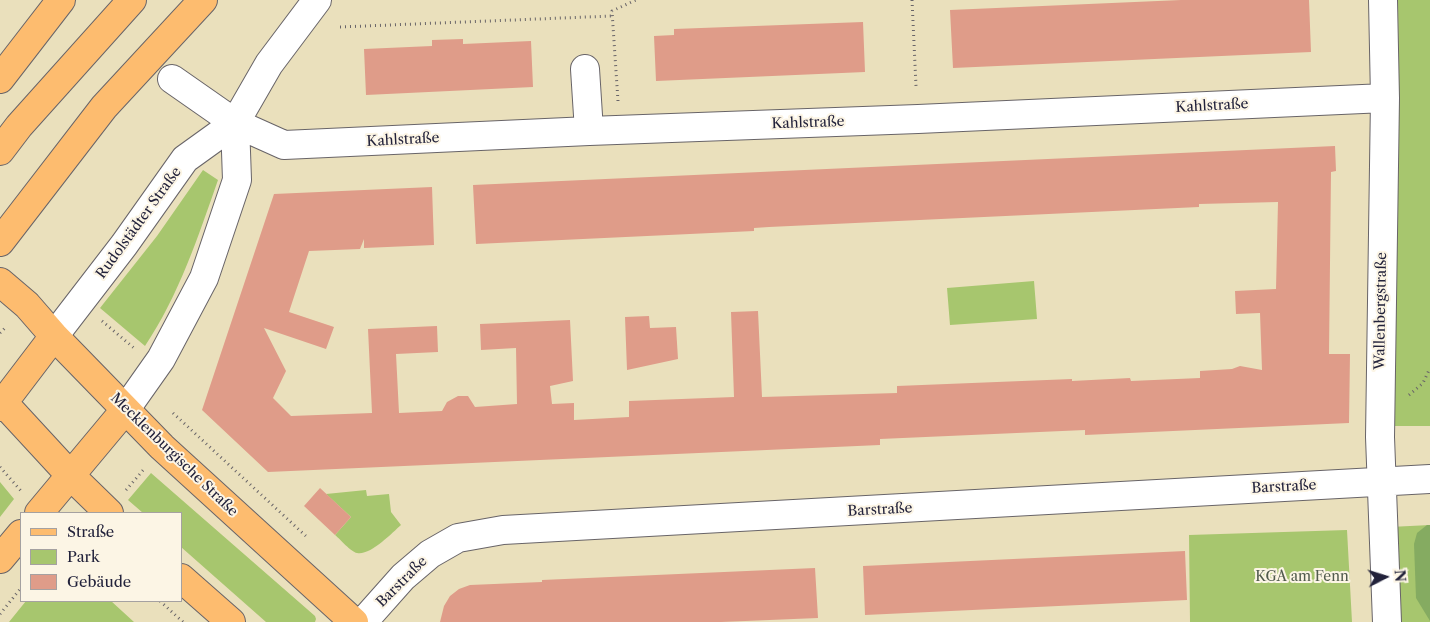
<!DOCTYPE html>
<html>
<head>
<meta charset="utf-8">
<style>
  body { margin:0 }
  #map { position:relative; width:1430px; height:622px; overflow:hidden; background:#eae0bc; font-family:"Libre Caslon Text",serif }
  canvas { display:block }
  .legend { position:absolute; left:20px; top:512px; width:162px; height:90px; box-sizing:border-box; background:#fcf5e5; border:1px solid #a5a1a1; margin:0; padding:6px 9px; list-style:none; font-size:15px; color:#22223b }
  .legend li { display:flex; align-items:center; gap:10px; height:25px }
  .legend b { width:25px; border:1px solid #a5a1a1 }
  .north { position:absolute; left:1360px; top:552px; width:50px; height:50px; -webkit-text-stroke:4px #fcf5e5; paint-order:stroke; rotate:85deg; font-size:14px; font-weight:700; line-height:20px; text-align:center; color:#22223b }
  .north::after { content:''; display:block; margin:auto; width:18px; height:22px; background:#22223b; clip-path:polygon(50% 0,100% 100%,50% 72%,0 100%) }
</style>
</head>
<body>
<div id="map">
<canvas width="1430" height="622"></canvas>
<ul class="legend">
<li><b style="height:6px;background:#fdbc6f"></b>Straße</li>
<li><b style="height:14px;background:#a7c66e"></b>Park</li>
<li><b style="height:14px;background:#df9c89"></b>Gebäude</li>
</ul>
<div class="north">N</div>
</div>
<script>
const context = document.querySelector('canvas').getContext('2d');
context.lineJoin = 'round';
function paint(path, color) {
  context.fillStyle = color;
  context.fill(path, 'evenodd');
}
function stroke(path, color, width, dash) {
  context.strokeStyle = color;
  context.lineWidth = width;
  context.lineCap = dash ? 'butt' : 'round';
  context.setLineDash(dash || []);
  context.stroke(path);
}
function write(font, color, halo, rows, align = 'center') {
  context.font = font + ' "Libre Caslon Text",serif';
  context.lineWidth = 4;
  context.setLineDash([]);
  context.textBaseline = 'middle';
  context.strokeStyle = halo;
  context.fillStyle = color;
  for (const [text, x, y, turn = 0] of rows) {
    context.save();
    context.translate(x, y);
    context.rotate((+turn || 0) * Math.PI / 180);
    context.textAlign = isNaN(turn) ? turn : align;
    if (halo) context.strokeText(text, 0, 0);
    context.fillText(text, 0, 0);
    context.restore();
  }
}
paint(new Path2D(`
  M1398 0H1430V426H1394L1399 134Z
  M203 170 218 180C198 237 179 295 145 346L100 308 157 236Z
  M1034 281 1037 319 950 325 947 288Z
  M151 473 315 616 316 619 315 622H266L181 547V513H143L128 500Z
  M0 482 14 499 0 517Z
  M366 490 367 496 389 494 391 512 401 525C392 533 370 556 357 553 351 552 340 539 335 535L351 517 326 494Z
  M1430 525V622H1396L1390 527Z
  M1347 530 1352 622H1190L1189 535Z
  M26 601H111L134 622H9Z`), '#a7c66e');
paint(new Path2D(`
  M1427 525H1430V621L1416 598 1414 544 1417 533Z`), '#85ab61');
paint(new Path2D(`
  M1181 0H1309L1311 52 953 68 950 10Z
  M863 22 865 72 656 81 654 36 674 35V29Z
  M463 39V44L531 41 533 87 366 95 364 49 432 46V40Z
  M1335 146 1336 171 1331 172 1329 354H1350L1349 423 1085 435V430L880 439V445L268 472 202 410 274 194 432 187 434 245 364 248V239L360 249 309 251 289 312 334 327 326 349 264 328 286 371 273 398 291 416 372 413 368 329 437 326 438 352 396 354 399 413 442 411 447 402 458 396H468L475 407 517 404 516 348 481 350 480 324 570 320 573 381 550 386 552 404 574 403V420L629 417V401L734 397 731 312 758 311 762 397 897 393V386L1072 379V381L1130 378 1131 381 1200 378V371L1232 369 1240 366 1262 370 1260 313 1236 314 1235 291 1276 289 1278 202 1199 204V207L769 227 754 228V231L476 244 473 185Z
  M649 316 650 328 676 327 678 359 627 370 625 317Z
  M320 488 351 517 335 535 304 506Z
  M1185 551 1187 600 865 615 863 566Z
  M815 568 818 618 721 622H440L444 606 450 596 459 589 470 585 542 582V580Z`), '#df9c89');
const minor = new Path2D(`
  M1383 0 1385 98 1380 437 1387 622
  M585 69 589 131
  M172 79 235 123 284 145 589 131 918 119 1385 98
  M54 336 124 245 185 159 235 123 269 64 317 0
  M125 410 161 359 204 278 237 180 235 123
  M363 622 403 577 430 554 458 538 503 530 1430 479`);
const major = new Path2D(`
  M0 282 27 305 54 336 162 447 354 622
  M0 399 71 476 109 513
  M0 407 54 336
  M39 513 125 410
  M0 559 21 534
  M181 578 231 622`);
const highway = new Path2D(`
  M0 79 61 0
  M0 151 19 126 132 0
  M0 242 104 107 203 0`);
stroke(minor, '#686468', 30);
stroke(major, '#686468', 30);
stroke(highway, '#686468', 30);
stroke(new Path2D(`
  M912 0 916 86
  M340 27 612 16
  M618 101 612 11 636 0
  M102 321 134 348
  M0 333 7 326
  M1409 395 1423 383 1430 368
  M173 413 308 538
  M0 467 21 491
  M126 490 145 468
  M160 601 183 622
  M0 614 21 588`), '#686468', 3, [1, 4]);
stroke(minor, '#fff', 28);
stroke(major, '#fdbc6f', 28);
stroke(highway, '#fdbc6f', 28);
write('14px', '#22223b', '#fcf5e5', [
  ["Kahlstraße",1212,106,-3],
  ["Kahlstraße",808,123,-2],
  ["Kahlstraße",403,140,-3],
  ["Rudolstädter Straße",139,223,-54],
  ["Wallenbergstraße",1381,311,-89],
  ["Mecklenburgische Straße",174,455,44],
  ["Barstraße",1284,487,-3],
  ["Barstraße",880,510,-3],
  ["Barstraße",402,582,-45]
]);
write('14px', '#515b4d', '#fcf5e5', [
  ["KGA am Fenn",1302,577]
]);
</script>
</body>
</html>
